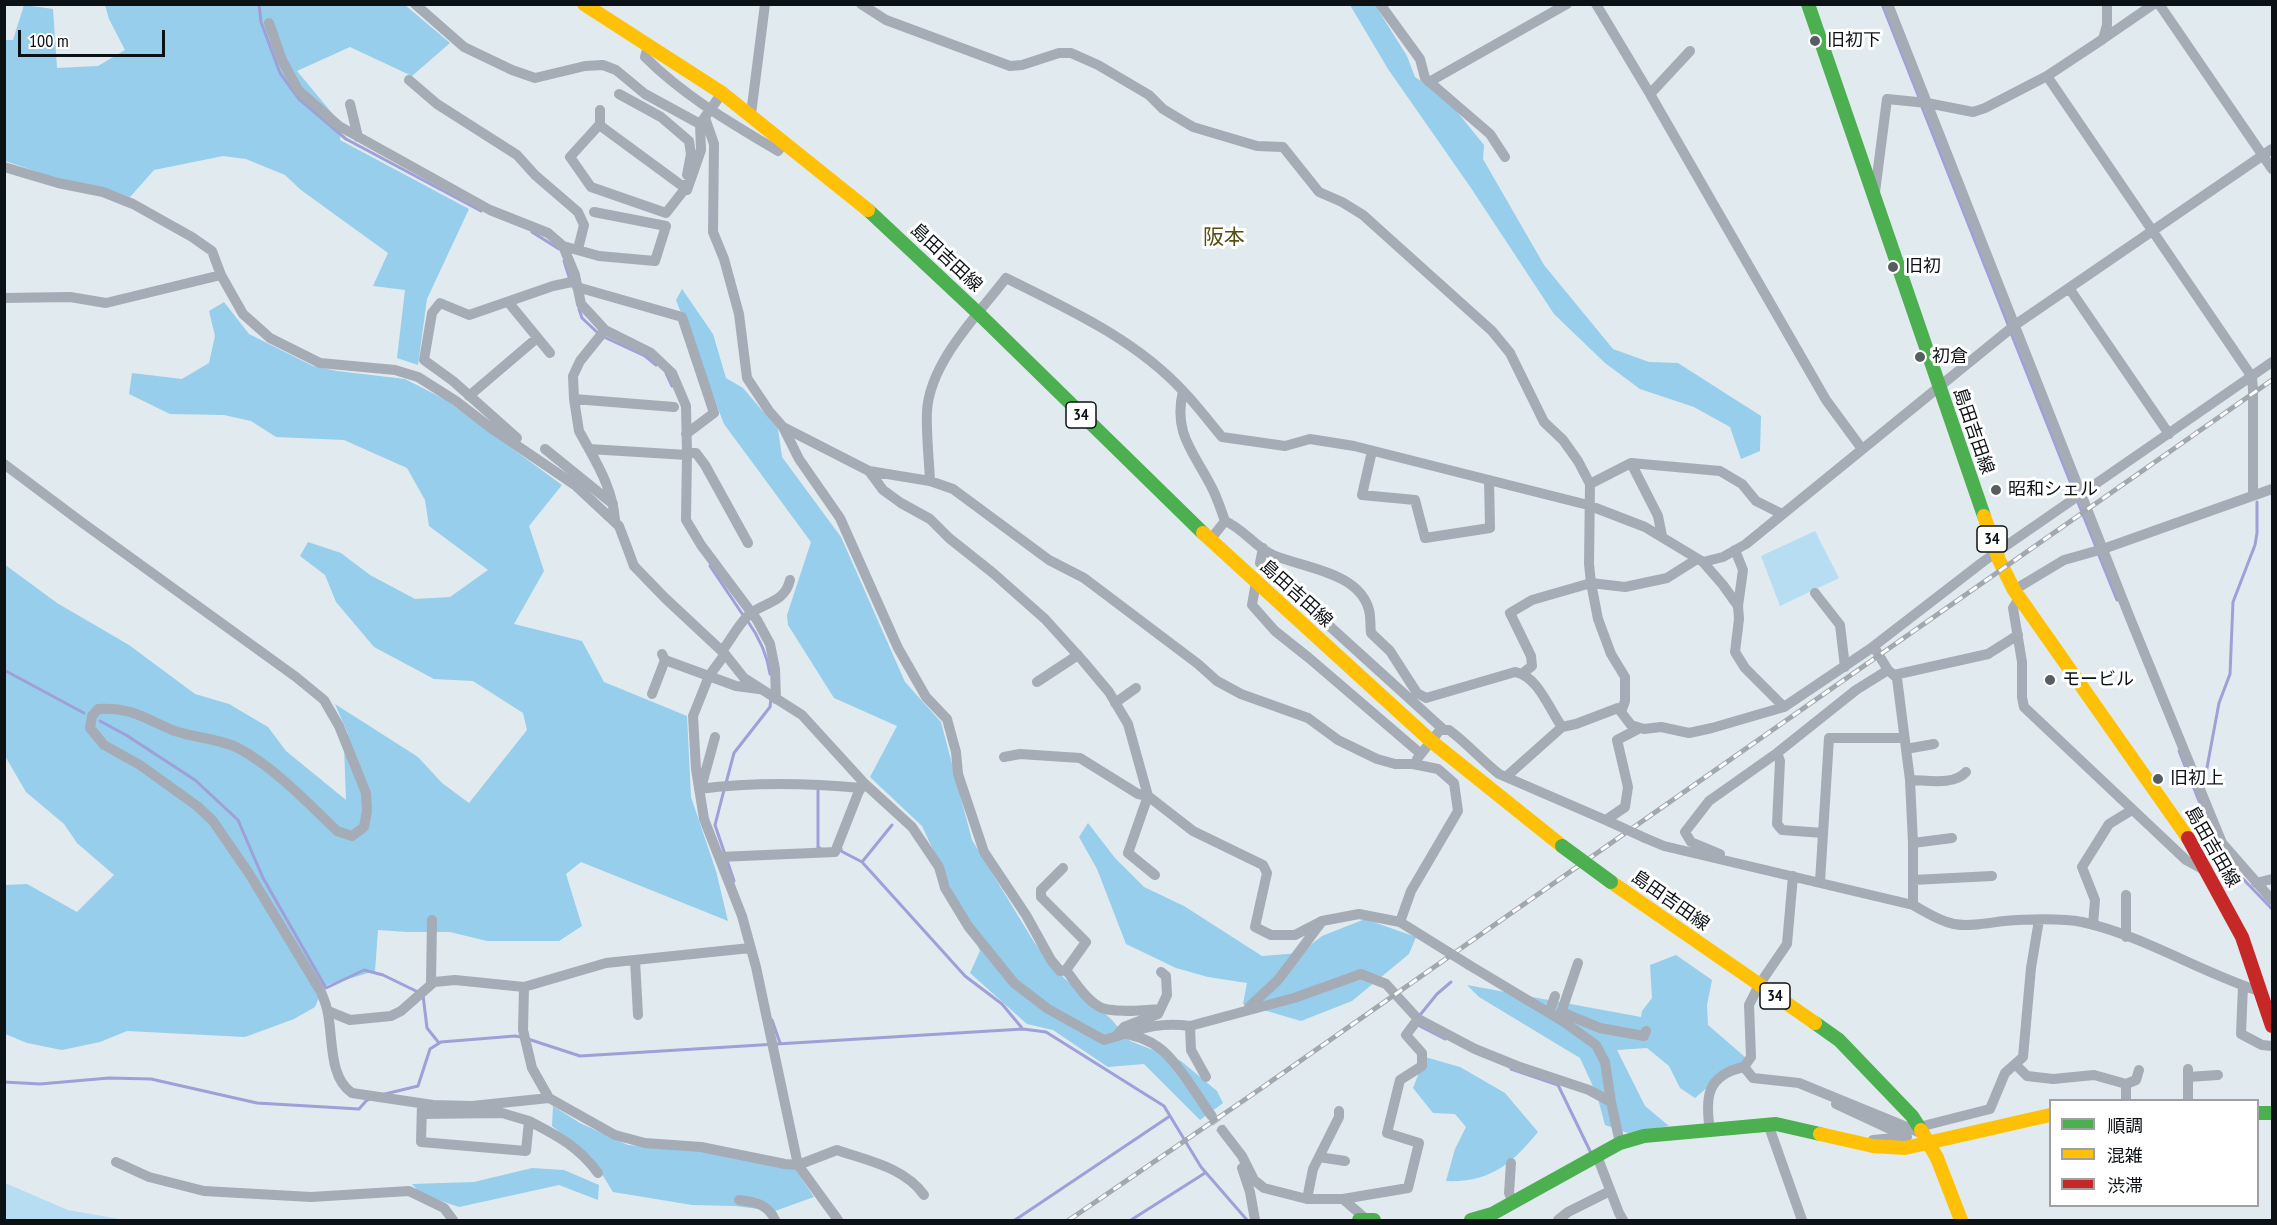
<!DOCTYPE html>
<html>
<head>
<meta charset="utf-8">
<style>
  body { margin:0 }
  #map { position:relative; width:2277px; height:1225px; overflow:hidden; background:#e1eaef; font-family:"PT Sans Narrow","Noto Sans JP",sans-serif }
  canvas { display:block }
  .frame { position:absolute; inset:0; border:6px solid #0c1115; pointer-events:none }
  .legend { position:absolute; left:2049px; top:1099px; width:210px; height:108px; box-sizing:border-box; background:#fff; border:2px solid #9ea0a1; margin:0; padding:8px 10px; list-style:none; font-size:18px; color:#0c1115 }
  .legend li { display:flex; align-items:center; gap:12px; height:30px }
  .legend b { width:30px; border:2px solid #9ea0a1 }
  .scale { position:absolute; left:18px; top:30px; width:147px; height:27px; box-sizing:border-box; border:3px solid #0c1115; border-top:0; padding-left:8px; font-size:18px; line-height:21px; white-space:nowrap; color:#0c1115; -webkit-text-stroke:4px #fff; paint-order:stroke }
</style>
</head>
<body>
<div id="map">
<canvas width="2277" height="1225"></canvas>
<div class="frame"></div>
<ul class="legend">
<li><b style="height:8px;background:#4caf50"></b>順調</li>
<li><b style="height:8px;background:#ffc107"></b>混雑</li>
<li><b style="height:8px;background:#c62828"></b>渋滞</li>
</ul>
<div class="scale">100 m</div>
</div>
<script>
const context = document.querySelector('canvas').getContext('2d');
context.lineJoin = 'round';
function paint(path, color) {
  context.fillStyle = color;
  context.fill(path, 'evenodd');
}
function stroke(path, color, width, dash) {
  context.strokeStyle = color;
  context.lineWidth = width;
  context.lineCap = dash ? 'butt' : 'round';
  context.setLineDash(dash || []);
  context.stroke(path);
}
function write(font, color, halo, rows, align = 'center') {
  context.font = font + ' "PT Sans Narrow","Noto Sans JP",sans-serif';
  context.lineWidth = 6;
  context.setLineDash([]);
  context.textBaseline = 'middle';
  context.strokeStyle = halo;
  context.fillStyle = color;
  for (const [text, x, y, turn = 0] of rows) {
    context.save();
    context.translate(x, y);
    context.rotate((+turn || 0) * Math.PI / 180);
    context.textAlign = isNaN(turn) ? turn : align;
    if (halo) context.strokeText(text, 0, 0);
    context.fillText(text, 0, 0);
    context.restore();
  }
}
paint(new Path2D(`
  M1815 531 1839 578 1780 606 1761 556Z
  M5 1183 68 1210 125 1220H5Z`), '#b6ddf2');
paint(new Path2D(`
  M24 5 53 9 57 68 98 66 125 50 109 19 105 5H405L450 43 412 76 350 47 297 71 342 125 340 140 469 209 427 299 418 365 397 358 405 290 373 286 388 253 301 190 285 175 246 159 223 156 154 170 130 197 105 188 56 178 5 161V40H13Z
  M1350 5H1375L1407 56 1415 77 1445 97 1484 145 1483 159 1544 265 1613 349 1649 362 1678 363 1761 416 1760 451 1741 459 1730 427 1694 407 1640 389 1605 363 1554 314 1471 188 1388 69Z
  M682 289 713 334 726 378 743 388 778 429 782 457 841 537 905 682 941 722 972 840 1034 942 1064 978 1111 1019 1130 1041 1181 1061 1217 1091 1223 1103 1200 1120 1144 1064 1108 1067 1053 1030 1027 1024 970 973 980 951 922 826 870 777 897 726 834 698 788 625 787 615 811 542 724 424 676 300Z
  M224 302 249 334 313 366 337 371 405 379 446 400 562 485 529 526 544 571 514 624 582 641 604 682 687 716 691 797 716 871 728 921 581 862 566 874 582 926 559 941H487L450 932H407L378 930 375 971 324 986 315 1007 294 1019 245 1037 127 1031 100 1042 62 1050 27 1043 5 1034V885L27 884 77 912 114 875 77 843 64 824 26 792 5 756 4 564 57 603 129 645 195 694 229 704 268 727 286 751 346 800 344 746 348 734 335 704 418 757 442 783 469 803 527 730 523 713 473 681 434 679 374 647 336 602 325 575 300 556 308 542 341 553 370 575 415 599 450 597 488 570 429 526 425 500 407 468 344 440 276 437 251 421 224 415 170 414 129 394 132 373 182 379 209 363 215 336 209 311Z
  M1088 823 1115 858 1144 887 1184 906 1262 956 1300 953 1322 936 1365 919 1416 937 1409 954 1352 1001 1301 1021 1243 1004 1247 983 1208 977 1176 968 1126 944 1097 869 1079 837Z
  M1676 955 1712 980 1707 1005 1708 1025 1745 1057 1738 1072 1715 1081 1695 1098 1680 1088 1669 1066 1647 1048 1617 1050 1645 1106 1669 1126 1628 1133 1605 1125 1597 1095 1580 1058 1479 997 1467 985 1641 1017 1642 1011 1652 998 1650 965Z
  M1425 1057 1460 1067 1505 1093 1538 1132C1512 1164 1489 1183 1446 1181L1455 1149 1466 1127 1455 1114 1433 1113 1413 1088Z
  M553 1106 580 1123 628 1145 701 1151 795 1169 814 1197 775 1211 735 1206 692 1205 613 1192 592 1158 552 1126Z
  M532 1168 564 1170 599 1185 598 1200 559 1185 459 1207 421 1194 412 1184 474 1182Z`), '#96ceeb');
stroke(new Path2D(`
  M259 4 261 22 280 73 299 99 346 139 481 211
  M1882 4 1920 100
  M1922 107 2009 327
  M532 232 559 249
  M564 261 570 280
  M579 309 582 318 599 334
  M2011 333 2075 494
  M604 337 645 356 656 365
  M666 373 672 386
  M2077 500 2096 547
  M2098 553 2117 600
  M710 566 743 615
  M747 620C759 637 767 653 770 674
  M4 670 84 713
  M100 721 126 735 195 780 238 820 263 878 326 988 364 970 383 975 418 992
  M2179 751 2221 856 2272 909
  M726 783 734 753 770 707 771 698
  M818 789V848H820
  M2203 789 2219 703 2230 674 2233 602 2255 545 2257 533V502
  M724 790 715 825 734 881
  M841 849V851L862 862 965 976 1002 1004 1022 1028
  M862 862 892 825
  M423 995 427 1028 439 1043
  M1420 1015 1437 994 1451 982
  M772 1020 780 1043
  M1416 1024 1445 1039
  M528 1039 580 1056 1023 1029 1046 1032 1164 1106 1201 1167 1247 1220
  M1511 1069 1558 1085 1591 1153
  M4 1082 40 1084 109 1078 151 1079 257 1103 359 1109 366 1101 370 1099
  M385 1094 418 1086 430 1049 441 1042 515 1036 521 1037
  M1015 1220 1170 1116
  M1131 1220 1205 1173`), '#9fa0d7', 3);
stroke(new Path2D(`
  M1211 1115 1222 1130`), '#c1c9ce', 10, [10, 5]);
stroke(new Path2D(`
  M415 4 464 47 512 70 535 78 585 66 603 65 616 70 645 94 700 124
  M861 4 886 20 1010 66 1022 65 1059 53H1071L1098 65 1149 95 1163 109 1193 127 1257 146 1283 147 1319 192 1342 202 1363 215 1492 331 1510 353 1544 422 1563 440 1578 461 1590 484 1589 564 1591 583 1598 619 1611 654 1625 677V701L1621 712
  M1380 4 1420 59 1425 78 1490 134 1505 157
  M1596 4 1650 94 1690 51
  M1888 4 2130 618 2222 843 2272 900
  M2159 4 2272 169
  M269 23 282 60 298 90 339 126 490 210 548 233 563 246
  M2103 39 2154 4
  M648 46 645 57C684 96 731 123 778 151L785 142
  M2047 76 2252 377 2253 389V496
  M409 80 437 104 517 155 535 175 578 212 584 225 578 249
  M1429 82 1567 4
  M619 94 661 117 689 141 691 154 687 175
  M1650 94 1826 400 1862 449
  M350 104 358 137
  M600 110V124L602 127 681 185H688L666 213 591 187 570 157 600 124
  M751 114 765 4
  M705 118 714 144 713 232 724 259 739 314 747 378 769 411 783 427 799 459 840 518 898 648 926 697 947 719 956 752 958 774 984 852 1026 915 1051 960 1060 971 1066 970
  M4 167 58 183 103 192 133 204 192 237 212 251 221 275 243 314 270 338 320 363 395 370 418 377 456 401 491 428 575 485 619 526 634 566 665 598 725 654 744 678 802 715 865 784 912 827 939 867 945 888 968 926 1014 983 1048 1009 1104 1040C1136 1031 1155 1021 1190 1026L1294 998 1361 974 1386 984 1418 1019 1475 1049 1517 1066 1589 1090 1611 1102
  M687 190 701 150 700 124 722 93
  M1875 192 1887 99 1927 103 1973 112 1985 108 2047 76 2103 39 2107 25V4
  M594 212 666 226 655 261 599 256 563 246 575 275 581 304 605 330
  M577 287 682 317 714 413 686 434
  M2069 288 2169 434
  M4 298 70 297 106 303 221 275
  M509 303 550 353
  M1183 391C1173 433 1193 451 1211 486 1217 497 1221 510 1225 521 1244 529 1255 547 1273 555 1304 568 1359 572 1369 610 1371 617 1370 626 1371 633L1390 651 1417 693 1426 698 1515 672C1538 676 1549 709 1562 727
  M469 396 537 338
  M574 399 573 376 580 361 605 330 651 353 672 373 686 406 687 453
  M783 427 869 471 930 481 953 489 1049 560 1084 578 1198 664 1217 681 1241 694 1308 718 1338 740 1377 759 1395 764H1413L1438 769 1454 783 1458 811 1411 891 1400 922
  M517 438 453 381 424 360 432 313 440 303 469 315 553 286 576 281
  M545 449 613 504
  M589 449 579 431 574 399 674 407
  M1372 451 1362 495 1415 500 1425 538 1490 528 1489 480
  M1631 463 1658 516 1662 536
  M4 464 80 521 296 677 324 700 339 726 366 793 367 811 364 827 352 836 337 831C308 803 274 767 238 748 218 738 193 738 172 730 144 718 131 707 98 709L92 716 90 728 104 745 140 765 197 806 213 821 250 875 321 992C324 999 327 1007 328 1014 333 1039 329 1078 352 1093L433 1105 472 1106 549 1098
  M869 471 883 490 901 503 930 519 949 538 993 573 1045 619 1083 661 1109 692 1128 724 1148 796 1193 831 1263 865 1267 873 1255 927 1271 935H1295L1322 921 1359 914 1400 922 1453 955
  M930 481C929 458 926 434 927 411 930 362 977 316 1006 278 1068 309 1135 339 1183 391 1197 405 1209 422 1222 437L1285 446 1310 439 1354 446 1588 505 1645 527 1703 562 1723 585 1738 606 1739 619 1735 652 1745 668 1784 707 1712 728 1689 733 1661 727 1644 729 1631 725 1618 708 1576 724 1562 727 1507 776
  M1590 484 1631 463 1720 471 1742 484 1756 501 1782 514
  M615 520C613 494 602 472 589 449L687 455
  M1210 540 1225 521
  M748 543 705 465 696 453H687L686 520 701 545 757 620 770 644 775 669 776 699
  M1263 548 1260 563 1444 730
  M1735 550 1743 570 1738 606
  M1703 562 1723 557 1746 544 2015 325 2272 149
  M1256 582 1252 605 1275 631 1309 658 1421 754
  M2014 590 2064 560 2103 549 2272 489
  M1815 593 1840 625 1845 667
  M2019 598 2013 608 2022 662V697L2024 707 2186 860 2204 870
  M1874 647 1888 670 1897 678 1906 749
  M722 651C731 640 740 621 751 613 766 602 785 602 790 580
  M725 654 709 676 693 716 696 769 704 819 742 916 756 967 798 1165 838 1220
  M665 660 736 686 759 689
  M1523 673 1532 666 1531 656 1510 613 1532 600 1591 583 1625 587 1667 578 1697 559
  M1894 675 1988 654 2018 635
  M1037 682 1078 655
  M652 694 665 660 662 654
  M1115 703 1136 688
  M1784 707 1870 649 1984 561 2272 362
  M1004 757 1020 754 1080 758 1138 794 1148 796 1128 853 1155 875
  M1417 759 1440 730H1449C1467 743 1481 760 1499 774L1610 822
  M1910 780 1906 749 1934 744
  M701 788 715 737
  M699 789C753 782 807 783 861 788
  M1606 820 1625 807 1628 787 1617 740 1640 728
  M1823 833 1782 830 1777 824 1780 761 1777 753 1856 690 1888 670
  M1645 838 1664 846 1913 905C1926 912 1939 921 1954 924 1970 927 1988 923 2004 921 2025 919 2063 918 2082 922 2145 936 2201 973 2262 992
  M1913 843 1910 780C1926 780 1954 786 1966 772
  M1720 854 1691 842 1685 832 1709 801 1777 753
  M719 857 835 852 859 791 865 784
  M1063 868 1041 890V897L1086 942 1066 970C1075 982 1085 998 1098 1006 1110 1014 1146 1010 1160 1009
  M1913 880 1992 876
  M1820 882 1829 738H1904
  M2256 883 2272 879
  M1913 905V843L1952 838
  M2093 925 2095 900 2082 867 2109 824 2132 810
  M2126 937V895
  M635 960 638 1015
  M1469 965 1564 1022 1596 1045 1605 1062 1611 1102 1620 1143
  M431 983 432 920
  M2243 986 2241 1034 2262 1045 2272 1046
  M524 987 523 1030 532 1068 549 1098 615 1135 645 1143 701 1147 785 1164 798 1165 837 1150C868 1161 904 1167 924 1195
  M1249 1007 1278 980 1320 924
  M328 1011 350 1020 391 1016 401 1011 434 982 455 980 524 987 606 963 750 948
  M1561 1012 1600 1028 1644 1036 1646 1031
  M1549 1013 1555 996
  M1559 1019 1578 963
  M1190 1026 1191 1050 1206 1077
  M1127 1034C1138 1037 1149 1040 1158 1047 1176 1059 1198 1097 1211 1115
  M1116 1036 1124 1027 1158 1014 1167 995 1166 976 1161 972
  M2016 1065 2027 1076 2053 1079 2094 1075 2126 1084V1100
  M1744 1067 1753 1078 1799 1083 1921 1133
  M2188 1077 2218 1075
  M2126 1084 2136 1080 2139 1070
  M2188 1100V1069
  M1836 1104 1907 1137
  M422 1114 502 1113 529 1121 526 1151 421 1142 422 1104
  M529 1121C558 1136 579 1147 598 1173
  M1768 1124 1802 1220
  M1919 1127 1990 1109 2005 1073 2023 1057 2031 968 2039 920
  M1222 1130 1242 1156 1254 1180 1264 1188 1307 1199H1343L1367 1220
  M1710 1131C1705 1098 1706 1075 1744 1067L1751 1057 1749 1005 1759 985 1787 944 1793 876
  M1873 1143V1140L1906 1137
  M1597 1156 1619 1213 1623 1220
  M1319 1157 1345 1161
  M116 1162 149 1177 204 1191 311 1197 409 1191 444 1208 453 1220
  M1511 1163 1509 1193 1513 1203
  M1242 1168 1250 1192 1255 1220
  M1307 1199 1313 1169 1339 1117V1111
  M1343 1199 1408 1188 1419 1143 1387 1133 1400 1080 1422 1066V1053L1406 1035 1418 1019
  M739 1200C755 1202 768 1204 775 1220
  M1558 1220 1568 1212 1610 1191`), '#a5acb6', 10);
stroke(new Path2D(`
  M1808 4 1984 516
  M868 210 978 313 1203 533
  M1815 1023 1839 1040 1912 1116 1921 1130
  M2258 1113H2272
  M1359 1220H1374
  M1471 1220 1492 1214 1620 1143 1644 1136 1776 1124 1820 1134`), '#4caf50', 14);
stroke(new Path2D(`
  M584 4 722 93 868 210
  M1984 516 1999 560 2014 590 2188 838
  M1203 533 1431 741 1562 846
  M1611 882 1815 1023
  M1820 1134 1873 1146 1905 1148 2050 1115
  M1937 1158 1961 1220`), '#ffc107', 14);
stroke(new Path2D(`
  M2188 838 2242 937 2272 1026`), '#c62828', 14);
const rail = new Path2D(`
  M1069 1220 1253 1094 2272 380`);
stroke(rail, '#a1a9af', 5);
stroke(rail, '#fff', 3, [9]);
stroke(new Path2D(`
  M1610 822 1645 838
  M1453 955 1469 965`), '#a5acb6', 10);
stroke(new Path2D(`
  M1562 846 1611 882`), '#4caf50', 14);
stroke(new Path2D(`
  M1921 1130 1937 1158`), '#ffc107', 14);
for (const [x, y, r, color] of [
  [1815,41,6,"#575d61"],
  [1893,267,6,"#575d61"],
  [1920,357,6,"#575d61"],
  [1996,490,6,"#575d61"],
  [2050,680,6,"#575d61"],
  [2158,779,6,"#575d61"]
]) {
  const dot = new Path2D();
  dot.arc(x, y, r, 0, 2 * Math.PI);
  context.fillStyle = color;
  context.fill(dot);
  stroke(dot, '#fff', 2);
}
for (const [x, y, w] of [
  [1081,415,30],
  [1992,539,30],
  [1775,996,30]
]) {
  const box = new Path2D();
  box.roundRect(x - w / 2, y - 13, w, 26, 4.5);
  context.fillStyle = '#fff';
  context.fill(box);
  stroke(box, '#0c1115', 1.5);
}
write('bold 16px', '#0c1115', null, [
  ["34",1081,415],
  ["34",1992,539],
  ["34",1775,996]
]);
write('18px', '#0c1115', '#fff', [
  ["旧初下",1827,41],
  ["旧初",1905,267],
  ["初倉",1932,357],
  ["昭和シェル",2008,490],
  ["モービル",2062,680],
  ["旧初上",2170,779]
], 'left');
write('18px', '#0c1115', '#fff', [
  ["島田吉田線",946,258,43],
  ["島田吉田線",1973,431,71],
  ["島田吉田線",1296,594,42],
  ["島田吉田線",2212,847,60],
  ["島田吉田線",1670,901,35]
]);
write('21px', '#534f12', '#fff', [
  ["阪本",1224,238]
]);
</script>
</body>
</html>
